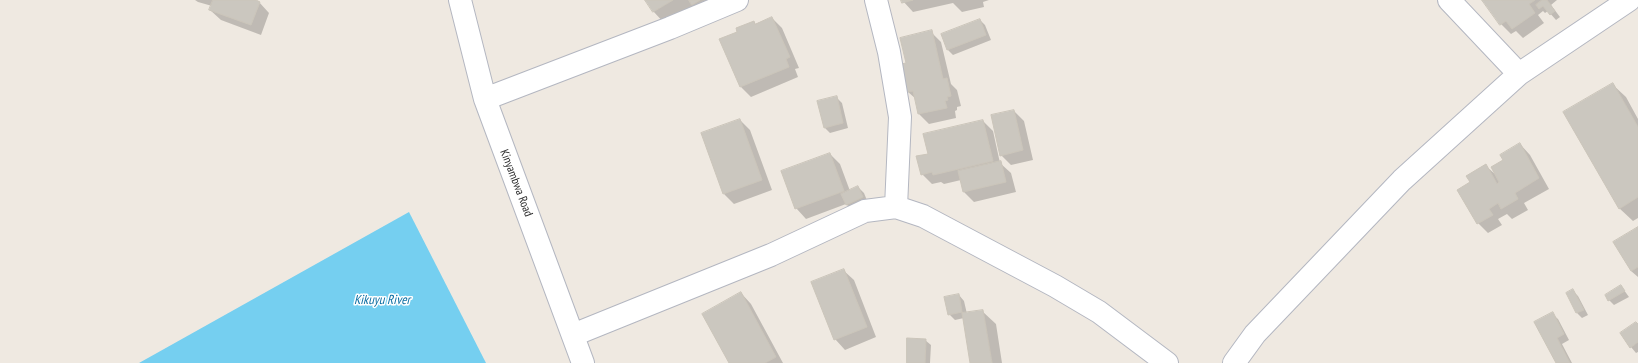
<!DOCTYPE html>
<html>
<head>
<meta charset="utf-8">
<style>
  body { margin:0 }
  canvas { display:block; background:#efe9e1 }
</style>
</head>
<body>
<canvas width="1638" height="363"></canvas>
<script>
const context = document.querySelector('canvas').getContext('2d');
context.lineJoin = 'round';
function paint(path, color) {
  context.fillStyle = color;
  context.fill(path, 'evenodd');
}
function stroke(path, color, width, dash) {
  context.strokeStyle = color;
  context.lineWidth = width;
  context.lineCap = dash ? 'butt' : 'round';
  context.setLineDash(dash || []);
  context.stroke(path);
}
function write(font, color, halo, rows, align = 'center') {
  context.font = font + ' "PT Sans Narrow",sans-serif';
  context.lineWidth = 3;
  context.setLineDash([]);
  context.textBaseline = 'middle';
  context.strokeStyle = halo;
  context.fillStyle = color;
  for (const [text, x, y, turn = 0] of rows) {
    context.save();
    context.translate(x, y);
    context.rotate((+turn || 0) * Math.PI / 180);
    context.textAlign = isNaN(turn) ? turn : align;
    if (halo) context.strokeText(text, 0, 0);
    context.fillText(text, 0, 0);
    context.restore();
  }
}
paint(new Path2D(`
  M409 212 486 363H139Z`), '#75cff0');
paint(new Path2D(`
  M195 0H253L259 2 269 13 261 35 221 20 210 10 212 6 198 2Z
  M647 0H718L666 25 653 11Z
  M902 0H989L983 2 984 7 962 12 953 3 913 12Z
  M1484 0H1557L1551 5 1560 17 1556 20 1548 11 1545 13 1543 11 1538 15 1544 23 1523 38 1516 31 1511 34 1501 24Z
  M772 18 782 28 799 68 795 69 798 77 751 97 741 87 738 32 754 22 756 25Z
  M980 20 985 25 991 40 953 55 947 49Z
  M931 32 941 42 951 84 957 90 961 106 957 107V110L955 111 956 118 929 124 919 114 916 99 908 92 902 65 908 64Z
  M1612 84 1626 97 1638 119V218L1633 221 1619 208Z
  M836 97 842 103 848 128 830 133 825 128Z
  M1014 111 1024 121 1033 160 1011 165 1001 155Z
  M740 120 750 130 772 190 734 204 724 194Z
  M983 121 993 131 1000 163 1011 173 1016 192 974 202 964 192 961 180 944 184 941 182 932 184 922 174 929 154Z
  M1520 144 1530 155 1549 189 1524 203 1528 210 1512 219 1507 214 1498 219 1502 225 1488 233 1478 223 1471 183 1486 166 1496 175 1504 160Z
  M830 154 840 164 850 191 858 187 864 193 868 203 852 210 846 204 806 219 796 208Z
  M1638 228V277L1631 271Z
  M843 270 854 280 876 337 845 350 835 339Z
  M1621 286 1629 297 1614 305 1609 300Z
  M1573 291 1578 296 1588 315 1582 318 1577 313Z
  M741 293 751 304 783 363H730Z
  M959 295 964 301 967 314 982 311 996 324 1002 363H971L964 318 955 320 949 314Z
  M1552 314 1558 319 1569 340 1562 344 1572 363H1557Z
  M1638 325V352L1636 353 1631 347Z
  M925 340 931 345 930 363H908Z`), '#0003');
const building = new Path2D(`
  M213 0H256L260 2 251 25 209 10Z
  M645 0H673L653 12Z
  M689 0H700L692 5Z
  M901 0H913L902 3Z
  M1482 0H1535L1529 4 1535 13 1512 29 1506 21 1500 25Z
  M1542 0H1547L1555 11 1550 15 1543 6 1539 9 1536 5Z
  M772 17 790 57 786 59 789 67 740 87 719 39 737 32 736 28 754 21 755 24Z
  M980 19 986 35 947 50 941 34Z
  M932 30 943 79 947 78 951 96 947 97 948 100 945 101 947 108 918 114 913 91 907 92 901 64 906 63 900 38Z
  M1613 83 1638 127V197L1619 209 1563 112Z
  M837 96 843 123 824 128 817 101Z
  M1014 110 1023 150 1000 156 991 115Z
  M740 119 762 180 723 194 701 133Z
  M983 120 993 161 933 175 932 172 921 175 916 156 928 154 923 134Z
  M1520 143 1539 178 1515 193 1518 199 1501 209 1498 203 1489 209 1493 215 1477 224 1457 190 1470 182 1466 176 1486 164 1497 184 1499 182 1491 167 1503 160 1500 155Z
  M830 153 844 191 795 209 781 171Z
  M1001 161 1006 182 963 192 958 171Z
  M858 186 863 197 846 205 841 194Z
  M1638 227V267L1631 271 1613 242Z
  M844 269 867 327 834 340 811 282Z
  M1621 285 1625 291 1608 301 1605 295Z
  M1573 289 1584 310 1576 313 1566 293Z
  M741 292 776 357 765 363H729L702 314Z
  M959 294 962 312 948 315 944 297Z
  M983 310 992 363H970L962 313Z
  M1553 312 1564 334 1557 338 1570 363H1556L1534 322Z
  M1636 322 1638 324V342L1630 348 1620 333Z
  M907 338 926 339 925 363H907Z`);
paint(building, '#cbc7bf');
stroke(building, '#cbc5ba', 1);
const minor = new Path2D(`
  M460 0 485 99 583 363
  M876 0 889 52 900 117 896 207
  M1449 0 1519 74
  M485 99 670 28 737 0
  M573 335 771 255 865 211 896 207 923 216 1055 286 1099 312 1167 363
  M1234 363 1255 334 1402 180 1519 74 1629 0`);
stroke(minor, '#b4b7c1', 24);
stroke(minor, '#fff', 22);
write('12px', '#2e2e2e', '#fff', [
  ["Kinyambwa Road",516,183,69]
]);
write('italic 13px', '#0d6fa3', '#fff', [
  ["Kikuyu River",382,300]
]);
</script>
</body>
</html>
